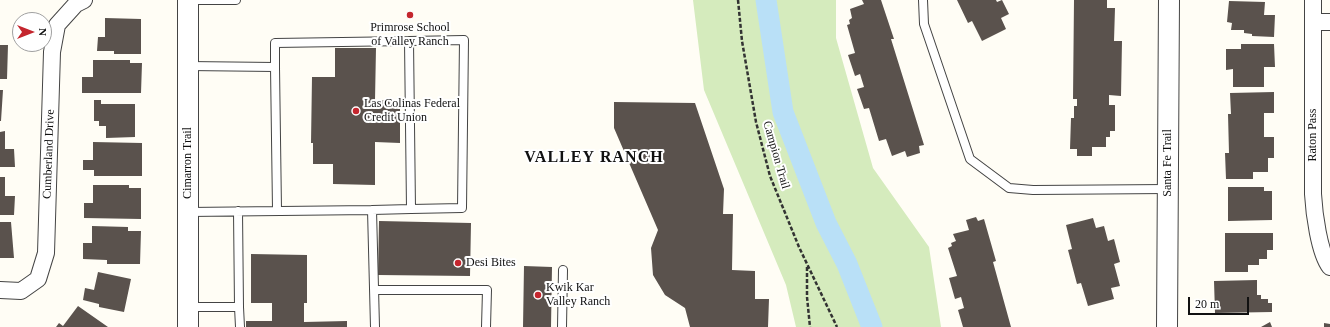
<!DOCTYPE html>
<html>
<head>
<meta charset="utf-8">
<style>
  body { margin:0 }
  #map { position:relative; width:1330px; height:327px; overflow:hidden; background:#fffdf5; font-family:"Times New Roman",serif }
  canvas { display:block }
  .north { position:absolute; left:12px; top:12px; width:40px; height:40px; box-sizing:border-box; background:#fff; border:1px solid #a0a0a0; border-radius:50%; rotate:90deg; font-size:11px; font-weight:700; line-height:16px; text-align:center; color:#111 }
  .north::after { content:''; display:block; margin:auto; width:14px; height:18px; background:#c4262e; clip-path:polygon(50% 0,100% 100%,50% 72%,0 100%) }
  .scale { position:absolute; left:1188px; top:297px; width:61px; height:18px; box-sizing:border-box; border:2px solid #111; border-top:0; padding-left:5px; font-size:12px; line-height:14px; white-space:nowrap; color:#111; -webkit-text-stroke:3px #fff; paint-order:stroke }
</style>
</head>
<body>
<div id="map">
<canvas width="1330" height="327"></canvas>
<div class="north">N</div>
<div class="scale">20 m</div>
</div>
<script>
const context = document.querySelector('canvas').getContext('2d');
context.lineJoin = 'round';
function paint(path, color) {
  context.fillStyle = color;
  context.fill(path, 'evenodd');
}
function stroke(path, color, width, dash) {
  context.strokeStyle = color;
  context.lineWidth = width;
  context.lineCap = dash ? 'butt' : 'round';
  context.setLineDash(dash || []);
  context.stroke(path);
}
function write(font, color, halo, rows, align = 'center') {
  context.font = font + ' "Times New Roman",serif';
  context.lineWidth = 4;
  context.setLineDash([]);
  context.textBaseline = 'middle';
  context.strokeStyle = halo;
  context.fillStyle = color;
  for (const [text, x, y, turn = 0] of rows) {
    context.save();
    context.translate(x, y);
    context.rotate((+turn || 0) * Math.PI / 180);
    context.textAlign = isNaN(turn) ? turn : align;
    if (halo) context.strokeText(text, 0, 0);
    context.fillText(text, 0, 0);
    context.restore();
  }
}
paint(new Path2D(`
  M693 0H836V38L873 168 929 247 941 327H796L786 285 704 90Z`), '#d5ebbd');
stroke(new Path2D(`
  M766 0 783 112 826 223 847 264 872 327`), '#b9e0f7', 21);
paint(new Path2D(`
  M862 0H881L894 39H891L924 145 919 146 920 153 907 157 905 151 892 156 886 139 879 141 869 108 864 109 857 89 864 87 860 74 855 76 848 55 855 53 847 25 850 24 849 20 852 18 850 9 864 4Z
  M957 0H996L997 2 1002 0 1009 14 1001 18 1006 29 982 41 972 21 968 23Z
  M1074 0H1107V8H1115L1114 41H1122L1121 96 1109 95V105H1115V131H1110V137H1106V147H1092V156H1077V149H1070L1071 118H1074V106H1077V99H1073Z
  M1229 1 1265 2 1264 15H1275L1274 37 1252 36V34L1244 33V30H1231L1232 23 1227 22Z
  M105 18 141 19V54H114V51H97L98 37H105Z
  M1241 44H1274L1275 67H1264V87H1233V69L1226 70V49H1241Z
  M0 45H8L7 79H0Z
  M335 48H376L375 100 400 101V143L375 142V185L333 184V164H313V143H311L312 77H335Z
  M93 60H130V63H142L141 93H82V77H93Z
  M0 90H3L1 121H0Z
  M1274 92V113H1264V137H1274V158H1268V172H1253V179H1226L1225 153H1229L1228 114H1231L1230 93Z
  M94 100H101V104H135V137L106 138V126H99V121H94Z
  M614 102 695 103 724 189 723 214H733L732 270 755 271V299H769L768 327H690L685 308 665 295 653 275 651 248 658 230 614 128Z
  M5 131V149H14L15 167H0V132Z
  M93 142 142 143V176H94V170H83V160H93Z
  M0 177H5V196H15L14 215H0Z
  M93 185H129V188H141V219L84 218V203H93Z
  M1228 187H1264V191H1272V220L1228 221Z
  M976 217 978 221 984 219 996 261 993 262 1011 327H963L958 310 964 308 961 297 955 299 949 278 957 276 948 248 952 246 951 243 956 241 953 234 969 230 966 220Z
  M1093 218 1096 228 1104 226 1108 241 1114 239 1120 262 1114 264 1120 286 1111 288 1114 299 1088 306 1081 283 1077 284 1068 250 1072 249 1066 225Z
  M379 221 471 223 470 276 378 275Z
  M0 222H11L14 258H0Z
  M92 226 128 227V231H141L140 264H107V260L83 259V243H92Z
  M1225 233H1273V250H1267V259H1259V265H1248V272H1225Z
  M251 254 307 255V303H304V322L347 321V327H246V321H272V303H251Z
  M524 266 552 267 551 327H523Z
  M98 272 131 279 124 312 99 307V304L83 300 85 288 94 290Z
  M1257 280V295H1261V299H1268V303H1272V312L1215 313 1214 281Z
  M78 306 108 327H56L59 323 63 326Z
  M1270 322 1272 327H1261Z
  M1324 323 1330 324V327H1324Z`), '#5a524d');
const service = new Path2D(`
  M189 0H236
  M923 0 924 24 970 159 1009 188 1033 190 1168 189
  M409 41 464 40 462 208 411 209
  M188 66 275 67 277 210
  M275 67V43L409 41 411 209 372 210
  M238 211 239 307
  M188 212 372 210 375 327
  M374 290H487L486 327
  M188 307H239L240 327
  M562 327 563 270`);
const minor = new Path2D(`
  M1313 0V194C1314 212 1319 253 1330 267
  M1313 22H1330
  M0 290 21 291 38 279 46 253 52 52 57 25 76 4 84 0`);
const tertiary = new Path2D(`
  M188 0V327
  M1167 327 1169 0`);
stroke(service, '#444', 10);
stroke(minor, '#444', 18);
stroke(tertiary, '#444', 22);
stroke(new Path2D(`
  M738 0 742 41 756 122 770 176 799 247 837 327
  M807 267V297L810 327`), '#333', 2.5, [4, 2]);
stroke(service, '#fff', 8);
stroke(minor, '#fff', 16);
stroke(tertiary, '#fff', 20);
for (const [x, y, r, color] of [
  [410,15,4,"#c4262e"],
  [356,111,4,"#c4262e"],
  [458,263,4,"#c4262e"],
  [538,295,4,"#c4262e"]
]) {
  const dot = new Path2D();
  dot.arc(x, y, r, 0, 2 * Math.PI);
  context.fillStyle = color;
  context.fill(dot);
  stroke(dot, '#fff', 1.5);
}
write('12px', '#111', '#fff', [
  ["Primrose School",410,28,"center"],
  ["of Valley Ranch",410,42,"center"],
  ["Las Colinas Federal",364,104],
  ["Credit Union",364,118],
  ["Desi Bites",466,263],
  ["Kwik Kar",546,288],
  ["Valley Ranch",546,302]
], 'left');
write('12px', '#111', '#fff', [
  ["Raton Pass",1313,135,-90],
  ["Cumberland Drive",49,154,-88],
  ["Campion Trail",776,155,74],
  ["Cimarron Trail",188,163,-90],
  ["Santa Fe Trail",1168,163,-90]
]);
context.letterSpacing = '1px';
write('bold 16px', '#111', '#fff', [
  ["VALLEY RANCH",594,158]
]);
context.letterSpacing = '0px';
</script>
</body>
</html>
